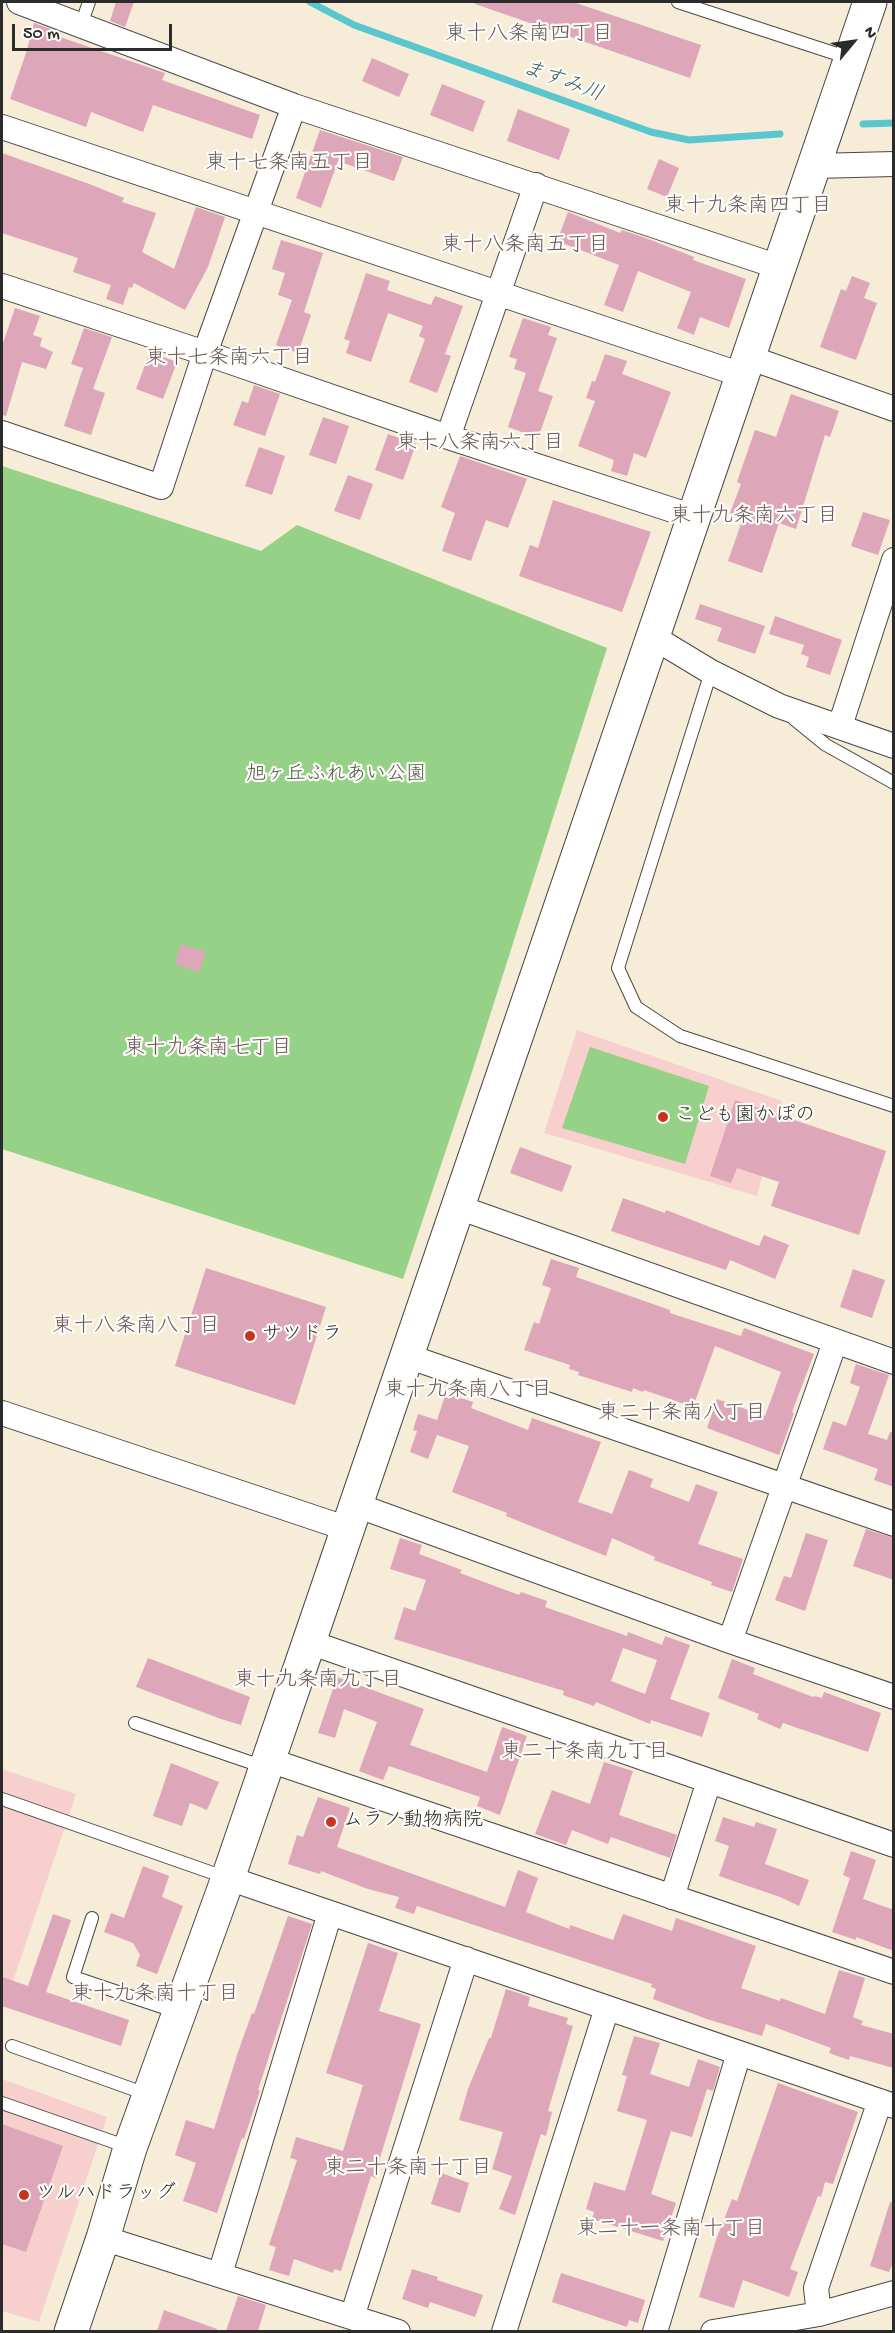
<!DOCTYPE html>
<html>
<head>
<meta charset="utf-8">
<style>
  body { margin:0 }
  #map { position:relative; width:895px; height:2333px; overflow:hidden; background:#f6ecd7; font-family:"Gochi Hand",sans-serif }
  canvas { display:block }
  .frame { position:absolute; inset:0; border:3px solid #2b2b2b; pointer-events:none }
  .north { position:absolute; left:823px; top:12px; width:60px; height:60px; -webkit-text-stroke:4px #fdfcf7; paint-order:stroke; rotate:61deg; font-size:16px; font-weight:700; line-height:24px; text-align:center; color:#2b2b2b }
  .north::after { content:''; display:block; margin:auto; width:21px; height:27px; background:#2b2b2b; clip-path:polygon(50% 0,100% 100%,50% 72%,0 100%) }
  .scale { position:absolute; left:12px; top:24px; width:160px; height:27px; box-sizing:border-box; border:3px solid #2b2b2b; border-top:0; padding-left:8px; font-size:18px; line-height:21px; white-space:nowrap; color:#2b2b2b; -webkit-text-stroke:4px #fdfcf7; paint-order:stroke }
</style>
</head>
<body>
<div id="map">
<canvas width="895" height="2333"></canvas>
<div class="frame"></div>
<div class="north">N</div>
<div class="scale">50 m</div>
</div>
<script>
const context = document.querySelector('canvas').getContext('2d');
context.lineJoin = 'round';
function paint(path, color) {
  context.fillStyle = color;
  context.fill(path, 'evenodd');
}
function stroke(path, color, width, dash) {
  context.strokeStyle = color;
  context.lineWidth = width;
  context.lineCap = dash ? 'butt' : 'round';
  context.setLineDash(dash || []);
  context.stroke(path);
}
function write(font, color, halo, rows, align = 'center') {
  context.font = font + ' "Gochi Hand","Klee One",sans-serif';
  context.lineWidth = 4.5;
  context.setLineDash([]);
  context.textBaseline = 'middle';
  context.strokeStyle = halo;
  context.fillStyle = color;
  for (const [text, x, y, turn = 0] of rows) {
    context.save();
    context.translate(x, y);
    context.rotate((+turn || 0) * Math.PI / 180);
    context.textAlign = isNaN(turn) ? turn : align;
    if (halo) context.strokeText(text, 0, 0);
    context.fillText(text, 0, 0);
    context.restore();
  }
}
paint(new Path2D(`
  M577 1030 782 1101 757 1196 544 1133Z
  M2 1769 76 1794 2 2014Z
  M2 2079 107 2117 39 2322 2 2311Z`), '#f7d0ce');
paint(new Path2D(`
  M2 466 261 551 297 525 607 648 471 1075 403 1279 2 1149Z
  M590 1047 709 1086 685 1164 562 1128Z`), '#95d186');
stroke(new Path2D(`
  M310 2 354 25 651 132 689 140 780 134
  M863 124 894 123`), '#59c7cd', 7);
paint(new Path2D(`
  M116 2H134L125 27 110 21Z
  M475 2H573L701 45 690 78 475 4Z
  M34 23 61 33 60 37 165 73 162 80 260 115 252 139 153 105 143 132 91 112 86 127 10 99 26 53Z
  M372 58 409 74 399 97 362 81Z
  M442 84 485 101 473 132 430 115Z
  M518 109 570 129 559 160 507 141Z
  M320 130 403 157 394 181 338 161 321 208 296 198Z
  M2 153 92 185 124 198 122 202 156 213 142 252 174 269 196 207 225 217 208 267 185 310 134 283 132 288 129 287 123 305 106 299 111 285 73 272 78 258 2 233Z
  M659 159 679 168 667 197 647 189Z
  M568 212 620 233 622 230 643 237 694 257 693 260 746 279 729 328 700 317 694 335 677 328 691 292 638 271 623 312 604 305 619 265 557 241Z
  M281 240 323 253 304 312 311 315 298 353 276 345 292 300 278 295 285 273 272 269Z
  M366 273 390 281 387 290 431 305 435 296 463 306 445 354 451 356 437 393 409 382 425 339 419 336 423 326 388 313 371 362 346 353 350 341 344 339Z
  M852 276 870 283 864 298 877 303 856 360 820 347 841 289 846 291Z
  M15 308 40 316 33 335 42 338 40 346 53 352 46 369 22 362 6 416 2 415V346Z
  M523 318 551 327 548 335 557 338 538 391 553 396 538 438 508 427 526 373 514 369 517 359 509 357Z
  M84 328 112 337 93 389 105 393 91 435 64 426 83 368 71 364Z
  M150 352 177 362 163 399 136 389Z
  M605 354 627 361 622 374 671 392 646 458 634 453 627 476 611 471 614 460 578 446 595 401 586 398 592 381 595 382Z
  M254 385 280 394 265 436 233 425 242 401 248 403Z
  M791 394 839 411 830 437 825 435 796 529 779 523 762 573 728 561 743 518 730 513 741 484 737 482 755 430 776 437Z
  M323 417 349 426 336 464 309 455Z
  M388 434 416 444 403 480 375 470Z
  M259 447 285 456 272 495 245 486Z
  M460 456 527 479 508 528 486 520 471 561 442 551 455 513 441 507Z
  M348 475 373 484 360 520 334 511Z
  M553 500 651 532 622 612 519 576 530 545 538 548Z
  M863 512 890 520 878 555 851 546Z
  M700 604 765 626 755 654 717 641 722 628 695 619Z
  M775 616 842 640 830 675 806 667 809 657 801 654 804 645 769 634Z
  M181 944 206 952 199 972 175 964Z
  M735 1100 886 1151 859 1235 771 1206 779 1182 737 1168 731 1183 710 1176Z
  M520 1147 572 1166 562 1192 510 1173Z
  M623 1198 665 1213 666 1210 759 1246 764 1235 789 1245 775 1279 730 1260 726 1270 611 1231Z
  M551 1259 579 1268 576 1277 670 1310V1313L741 1336 744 1328 814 1354 792 1412 794 1413 779 1455 707 1428 717 1399 765 1416 781 1372 715 1346 693 1407 644 1390 643 1392 633 1388 632 1392 578 1375 579 1372 569 1369 570 1365 524 1350 534 1322 539 1324 551 1288 542 1285Z
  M206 1268 326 1307 295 1405 175 1366Z
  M853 1269 885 1280 872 1318 840 1307Z
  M856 1364 889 1375 868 1434 887 1440 890 1432H894V1487L874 1480 878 1469 823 1449 833 1421 846 1426 860 1387 850 1383Z
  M446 1393 473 1402 471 1408 528 1430 532 1418 601 1442 578 1502 612 1514 629 1470 653 1479 650 1487 689 1502 696 1484 718 1492 698 1544 743 1559 732 1592 711 1585 712 1582 654 1560 655 1557 612 1538 606 1556 506 1516 507 1513 452 1492 469 1446 437 1435 428 1459 410 1452 417 1431 413 1430 418 1414 437 1420Z
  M866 1529 894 1538V1580L853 1566Z
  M806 1533 828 1540 805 1611 775 1600 784 1576 791 1578Z
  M400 1538 422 1545 419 1554 462 1570 460 1573 519 1595 521 1592 547 1601 545 1607 627 1636 628 1632 662 1645 665 1636 690 1645 670 1699 710 1713 702 1737 651 1720 650 1724 596 1702 594 1706 563 1695 564 1691 394 1639 404 1607 415 1611 426 1580 390 1569ZM623 1648 657 1660 645 1694 611 1681Z
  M148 1658 250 1697 241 1725 221 1719 136 1687Z
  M732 1659 755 1668 753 1674 813 1697 814 1696 822 1698 824 1692 881 1713 868 1752 783 1723 780 1729 757 1719 759 1714 718 1698Z
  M337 1677 424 1709 410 1745 487 1772 502 1727 527 1736 500 1815 477 1806 480 1797 389 1766 383 1780 359 1771 377 1722 344 1709 335 1738 318 1733Z
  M604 1762 633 1771 619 1815 677 1835 670 1858 611 1837 608 1844 572 1830 566 1845 535 1834 552 1790 590 1804Z
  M171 1763 219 1782 207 1810 190 1803 182 1826 153 1816Z
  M318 1797 350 1808 337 1847 505 1907 518 1870 538 1878 526 1912 569 1929 570 1925 613 1940 623 1914 672 1931 676 1918 756 1946 741 1988 780 2001 781 1998 825 2014 839 1970 865 1978 853 2017 863 2021 861 2025 894 2034V2068L850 2056 849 2060 829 2053 831 2048 766 2024 762 2036 707 2019 653 1999 656 1989 651 1987 652 1984 417 1906 414 1914 395 1908 399 1897 368 1889 321 1871 320 1874 288 1864 297 1835 303 1837Z
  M723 1817 754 1827 756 1822 777 1829 765 1864 809 1880 799 1906 780 1897 719 1876 729 1846 715 1841Z
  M851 1851 876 1860 863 1899 894 1910V1951L856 1937V1940L832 1932 850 1878 843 1875Z
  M143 1866 169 1876 162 1897 183 1906 157 1974 136 1966 140 1955 133 1943 104 1932 111 1913 124 1918Z
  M53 1914 71 1920 46 1992 129 2020 121 2046 2 2006V1977L28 1986Z
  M288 1916 312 1924 258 2090 260 2091 244 2139 242 2138 217 2213 183 2201 196 2163 175 2155 186 2120 214 2129 238 2052 252 2013 254 2014Z
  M368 1943 398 1953 379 2011 421 2024 379 2161 381 2162 376 2178 371 2176 341 2271 334 2269 333 2273 294 2259 289 2276 269 2270 276 2247 269 2245 297 2160 290 2158 296 2137 343 2151 363 2085 326 2073Z
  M506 1989 530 1997 528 2006 568 2018 566 2024 573 2026 548 2111 552 2112 546 2136 541 2134 515 2215 499 2209 512 2176 492 2169 503 2132 459 2120 468 2089 489 2038H491Z
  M634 2036 660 2043 650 2074 689 2087 698 2059 720 2067 713 2091 707 2089 692 2137 671 2131 651 2194 676 2203 663 2241 592 2219 594 2212 586 2209 594 2182 625 2191 647 2120 617 2111 627 2076 622 2075Z
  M778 2083 858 2112 833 2184 825 2182 821 2197 818 2196 790 2269 798 2272 789 2297 743 2280 734 2308 699 2297 716 2240 732 2199 737 2201Z
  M2 2124 63 2146 26 2252 2 2244Z
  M441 2173 469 2183 460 2213 431 2204Z
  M890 2202 894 2203V2260L889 2272 870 2266Z
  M412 2269 438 2277 437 2280 483 2295 475 2317 430 2302 428 2308 402 2299Z
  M561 2273 645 2300 638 2323 629 2320 627 2327 552 2302Z
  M238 2296 266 2305 258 2331H226Z
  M164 2310 217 2329V2331H157Z`), '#dea6b9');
const lane = new Path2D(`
  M678 2 849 58
  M81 25 89 2
  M711 672 618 968 636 1007 680 1036 894 1106
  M794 719 826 745 894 783
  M135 1723 264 1767
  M2 1799 227 1878
  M92 1918 73 1977 177 2012
  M12 2046 149 2095
  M2 2103 128 2147`);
const street = new Path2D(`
  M19 2 294 106 779 267
  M2 127 742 375
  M814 166 894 164
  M2 286 205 353 448 437 694 517
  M748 357 894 409
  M2 433 161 487 205 353 294 106
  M448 437 536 185
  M653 637 711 672 779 706 894 746
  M840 726 894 560
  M458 1207 894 1362
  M407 1356 894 1524
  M2 1413 348 1529
  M356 1505 730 1641 894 1697
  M730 1641 835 1342
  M309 1642 894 1845
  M269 1760 894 1972
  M228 1878 894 2106
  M672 1897 709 1781
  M103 2238 398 2332
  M220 2274 330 1913
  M819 2314 816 2288 880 2101
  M352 2317 466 1959
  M504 2332 607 2008
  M655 2332 739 2053
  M713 2332 819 2314 894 2293`);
const secondary = new Path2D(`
  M71 2332 103 2238 130 2148 228 1878 309 1642 870 2`);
stroke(lane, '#494845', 14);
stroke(street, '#494845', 26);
stroke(secondary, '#494845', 35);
stroke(lane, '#fff', 12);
stroke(street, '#fff', 24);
stroke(secondary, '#fff', 33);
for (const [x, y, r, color] of [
  [663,1117,6,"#c8321e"],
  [250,1336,6,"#c8321e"],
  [331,1822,6,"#c8321e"],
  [24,2195,6,"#c8321e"]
]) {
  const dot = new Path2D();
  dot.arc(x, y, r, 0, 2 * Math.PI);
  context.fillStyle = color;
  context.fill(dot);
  stroke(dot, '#fdfcf7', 2);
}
write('20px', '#4b5d46', '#fdfcf7', [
  ["旭ヶ丘ふれあい公園",336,776]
]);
write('20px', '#2b2b2b', '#fdfcf7', [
  ["こども園かぽの",675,1117],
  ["サツドラ",262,1336],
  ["ムラノ動物病院",343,1822],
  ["ツルハドラッグ",36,2195]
], 'left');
write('21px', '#6a565d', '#fdfcf7', [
  ["東十八条南四丁目",529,36],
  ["東十七条南五丁目",289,165],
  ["東十九条南四丁目",748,208],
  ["東十八条南五丁目",525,247],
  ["東十七条南六丁目",229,360],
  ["東十八条南六丁目",480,445],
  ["東十九条南六丁目",754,518],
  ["東十九条南七丁目",208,1050],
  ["東十八条南八丁目",136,1328],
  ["東十九条南八丁目",468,1392],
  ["東二十条南八丁目",682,1415],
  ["東十九条南九丁目",318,1682],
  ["東二十条南九丁目",585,1754],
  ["東十九条南十丁目",155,1996],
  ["東二十条南十丁目",408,2170],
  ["東二十一条南十丁目",671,2231]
]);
write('italic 21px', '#3b6264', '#fdfcf7', [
  ["ますみ川",562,83,20]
]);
</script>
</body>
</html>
